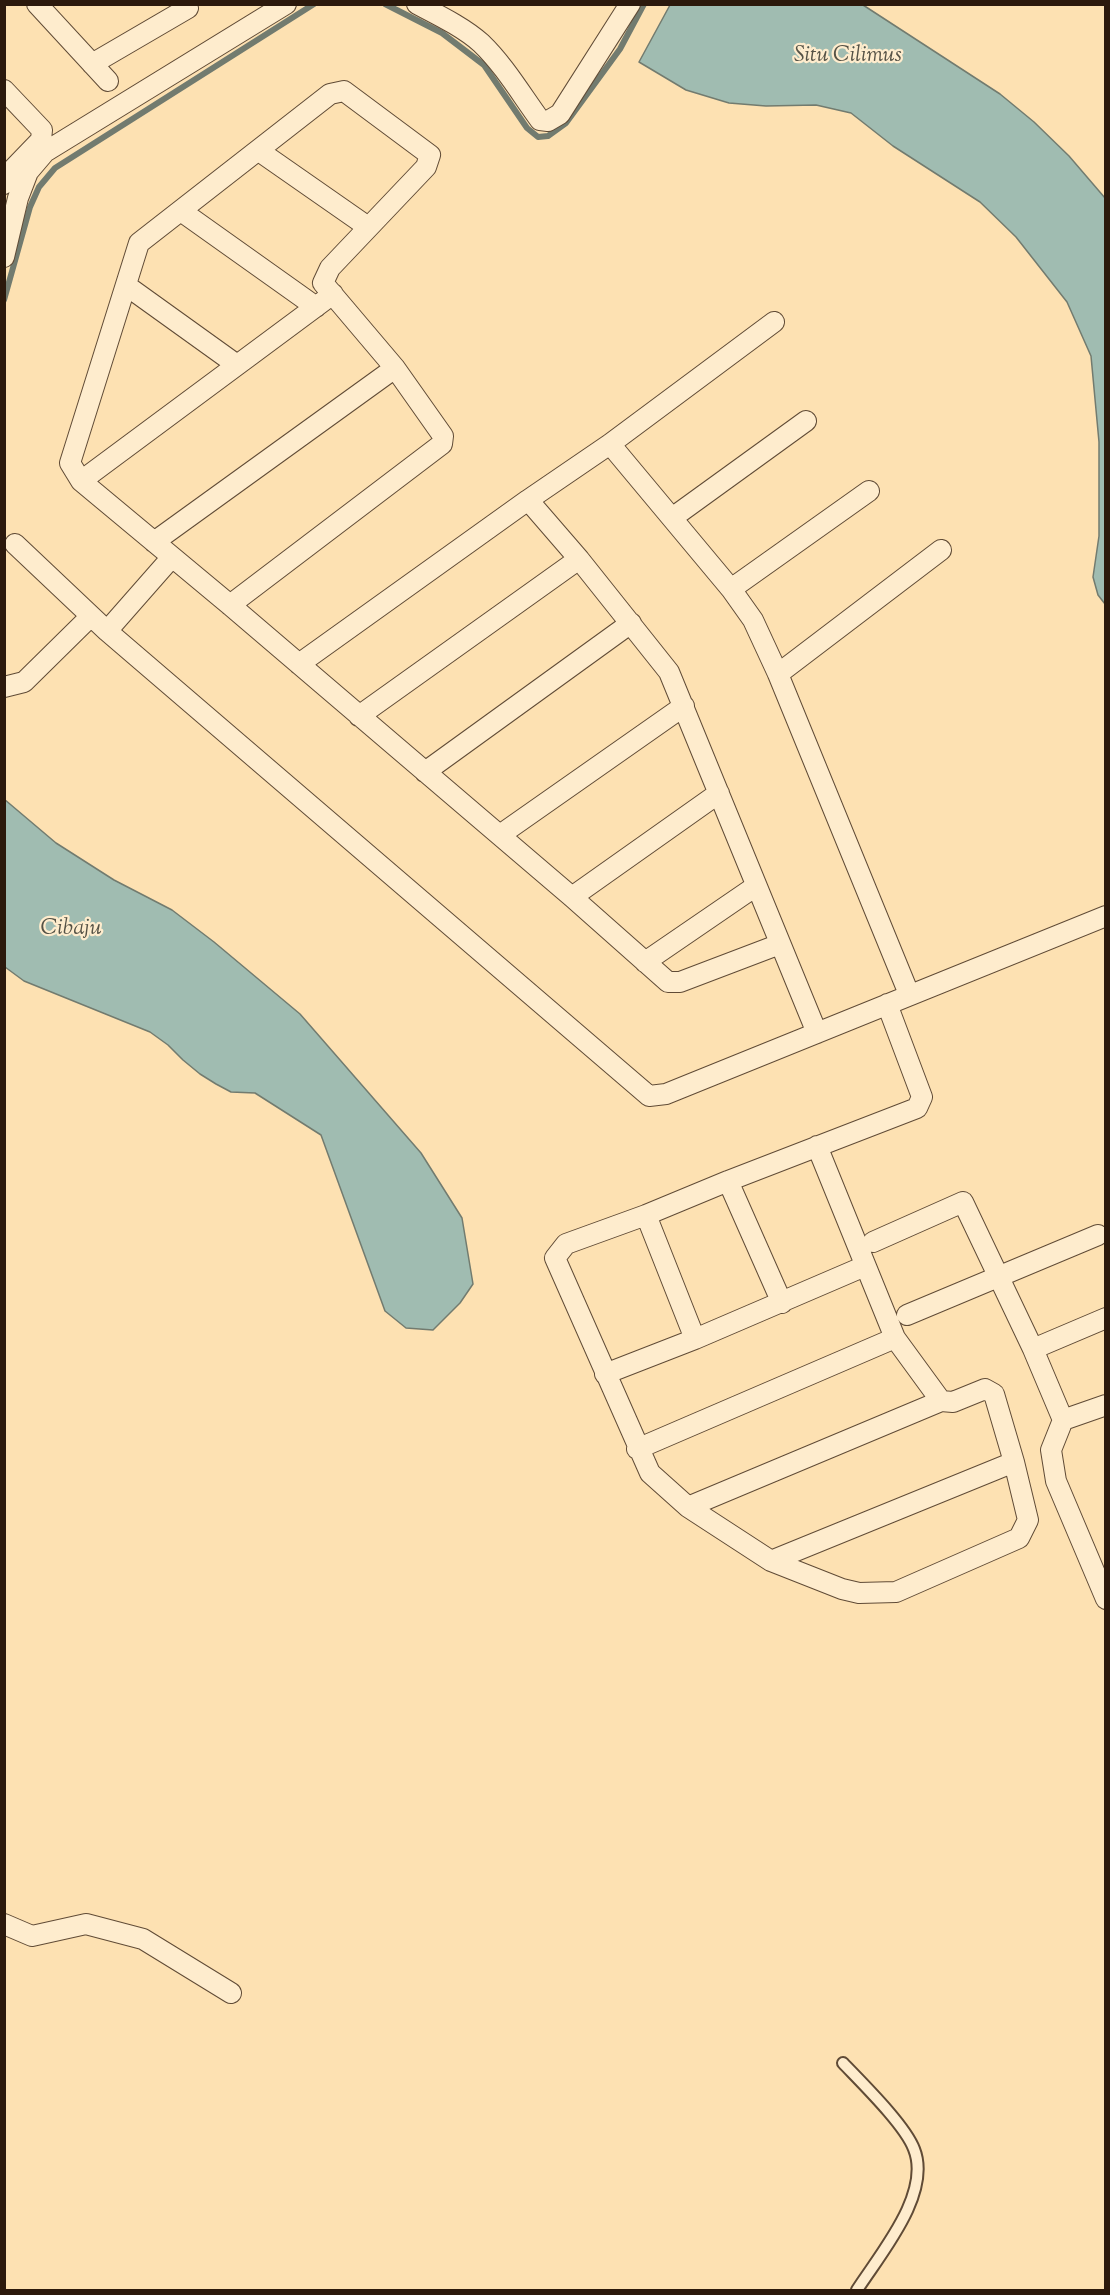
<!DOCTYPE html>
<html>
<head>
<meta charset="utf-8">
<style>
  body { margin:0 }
  #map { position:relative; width:1110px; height:2295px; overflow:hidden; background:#fde1b2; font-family:"Sorts Mill Goudy",serif }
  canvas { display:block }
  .frame { position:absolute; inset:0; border:6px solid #2c190c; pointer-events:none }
</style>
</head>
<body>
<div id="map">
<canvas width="1110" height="2295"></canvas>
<div class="frame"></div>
</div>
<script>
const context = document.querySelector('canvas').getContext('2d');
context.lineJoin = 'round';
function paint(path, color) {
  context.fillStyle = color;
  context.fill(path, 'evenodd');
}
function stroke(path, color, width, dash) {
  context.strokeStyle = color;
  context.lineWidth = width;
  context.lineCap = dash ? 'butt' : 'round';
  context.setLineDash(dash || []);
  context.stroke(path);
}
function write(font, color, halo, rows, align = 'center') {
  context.font = font + ' "Sorts Mill Goudy",serif';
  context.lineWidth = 4.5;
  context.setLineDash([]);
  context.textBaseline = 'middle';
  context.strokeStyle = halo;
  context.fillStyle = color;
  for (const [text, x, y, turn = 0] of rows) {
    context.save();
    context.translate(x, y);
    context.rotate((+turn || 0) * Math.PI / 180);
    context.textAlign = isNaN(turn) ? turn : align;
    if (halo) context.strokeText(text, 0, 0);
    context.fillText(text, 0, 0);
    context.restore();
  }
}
const water = new Path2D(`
  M670 5H863L1000 94 1034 122 1069 156 1105 198V604L1098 595 1093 577 1099 536V442L1091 356 1067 302 1016 237 980 202 893 146 851 113 816 105 766 106 729 103 686 90 639 62Z
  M4 799 56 843 114 880 172 910 214 942 300 1014 421 1153 462 1218 473 1284 460 1303 433 1330 406 1328 385 1311 321 1135 255 1093 231 1092 216 1084 200 1074 183 1060 168 1045 150 1032 24 981 5 967Z`);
paint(water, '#a0bcb1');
stroke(water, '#727b6f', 1.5);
stroke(new Path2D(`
  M385 4 442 33 484 65 527 128 538 137 548 136 566 123 620 49 644 4
  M4 300 30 207 39 187 55 168 314 4`), '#727b6f', 6);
const lane = new Path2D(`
  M843 2063C862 2083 905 2125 914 2149 932 2194 880 2254 857 2290`);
const street = new Path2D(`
  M37 4 108 81
  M417 4C438 15 463 27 481 43 504 65 521 94 540 120L548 121 560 114 630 4
  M92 64 188 8
  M4 90 42 130 41 140 14 168 4 184
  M259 151 368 227
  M181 211 316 307
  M4 257 18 198 28 172 45 152 286 4
  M127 286 237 365
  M610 444 731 589 753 620 778 674 909 994
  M81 481 333 294
  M528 500 579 559 669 672 817 1033
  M672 518 806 421
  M154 542 395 368
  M15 544 107 631 649 1096 666 1094 1106 916
  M731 589 869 491
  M230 605 442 444 443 436 395 368 323 283 330 268 426 167 430 155 344 91 330 94 139 243 70 463 81 481 230 605 572 897 668 982H680L780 944
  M107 631 172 557
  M299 664 528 500 610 444 774 322
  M778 674 941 550
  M4 687 24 682 91 616
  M359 716 579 559
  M425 772 631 623
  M500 835 684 706
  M572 897 719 793
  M645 962 756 886
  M817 1146 895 1338 941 1401
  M728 1181 782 1303
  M646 1215 695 1339
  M873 1242 963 1202 1033 1349 1063 1420 1051 1450 1056 1481 1106 1599
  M907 1315 1098 1235
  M1033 1349 1106 1318
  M605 1374 695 1339 865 1266
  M1063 1420 1106 1405
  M637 1449 895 1338
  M688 1507 941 1401 953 1402 985 1389 994 1394 1014 1462 1028 1520 1019 1538 896 1592 859 1593 842 1589 771 1561 688 1507 650 1473 555 1258 566 1244 646 1215 728 1181 917 1108 922 1097 887 1004
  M771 1561 1014 1462
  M4 1924 32 1936 86 1924 143 1939 231 1993`);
stroke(lane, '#604b36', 14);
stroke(street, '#604b36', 22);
stroke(lane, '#feeccd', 10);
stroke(street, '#feeccd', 20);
write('italic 22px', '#555246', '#feeccd', [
  ["Situ Cilimus",848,57],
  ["Cibaju",71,930]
]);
</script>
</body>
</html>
